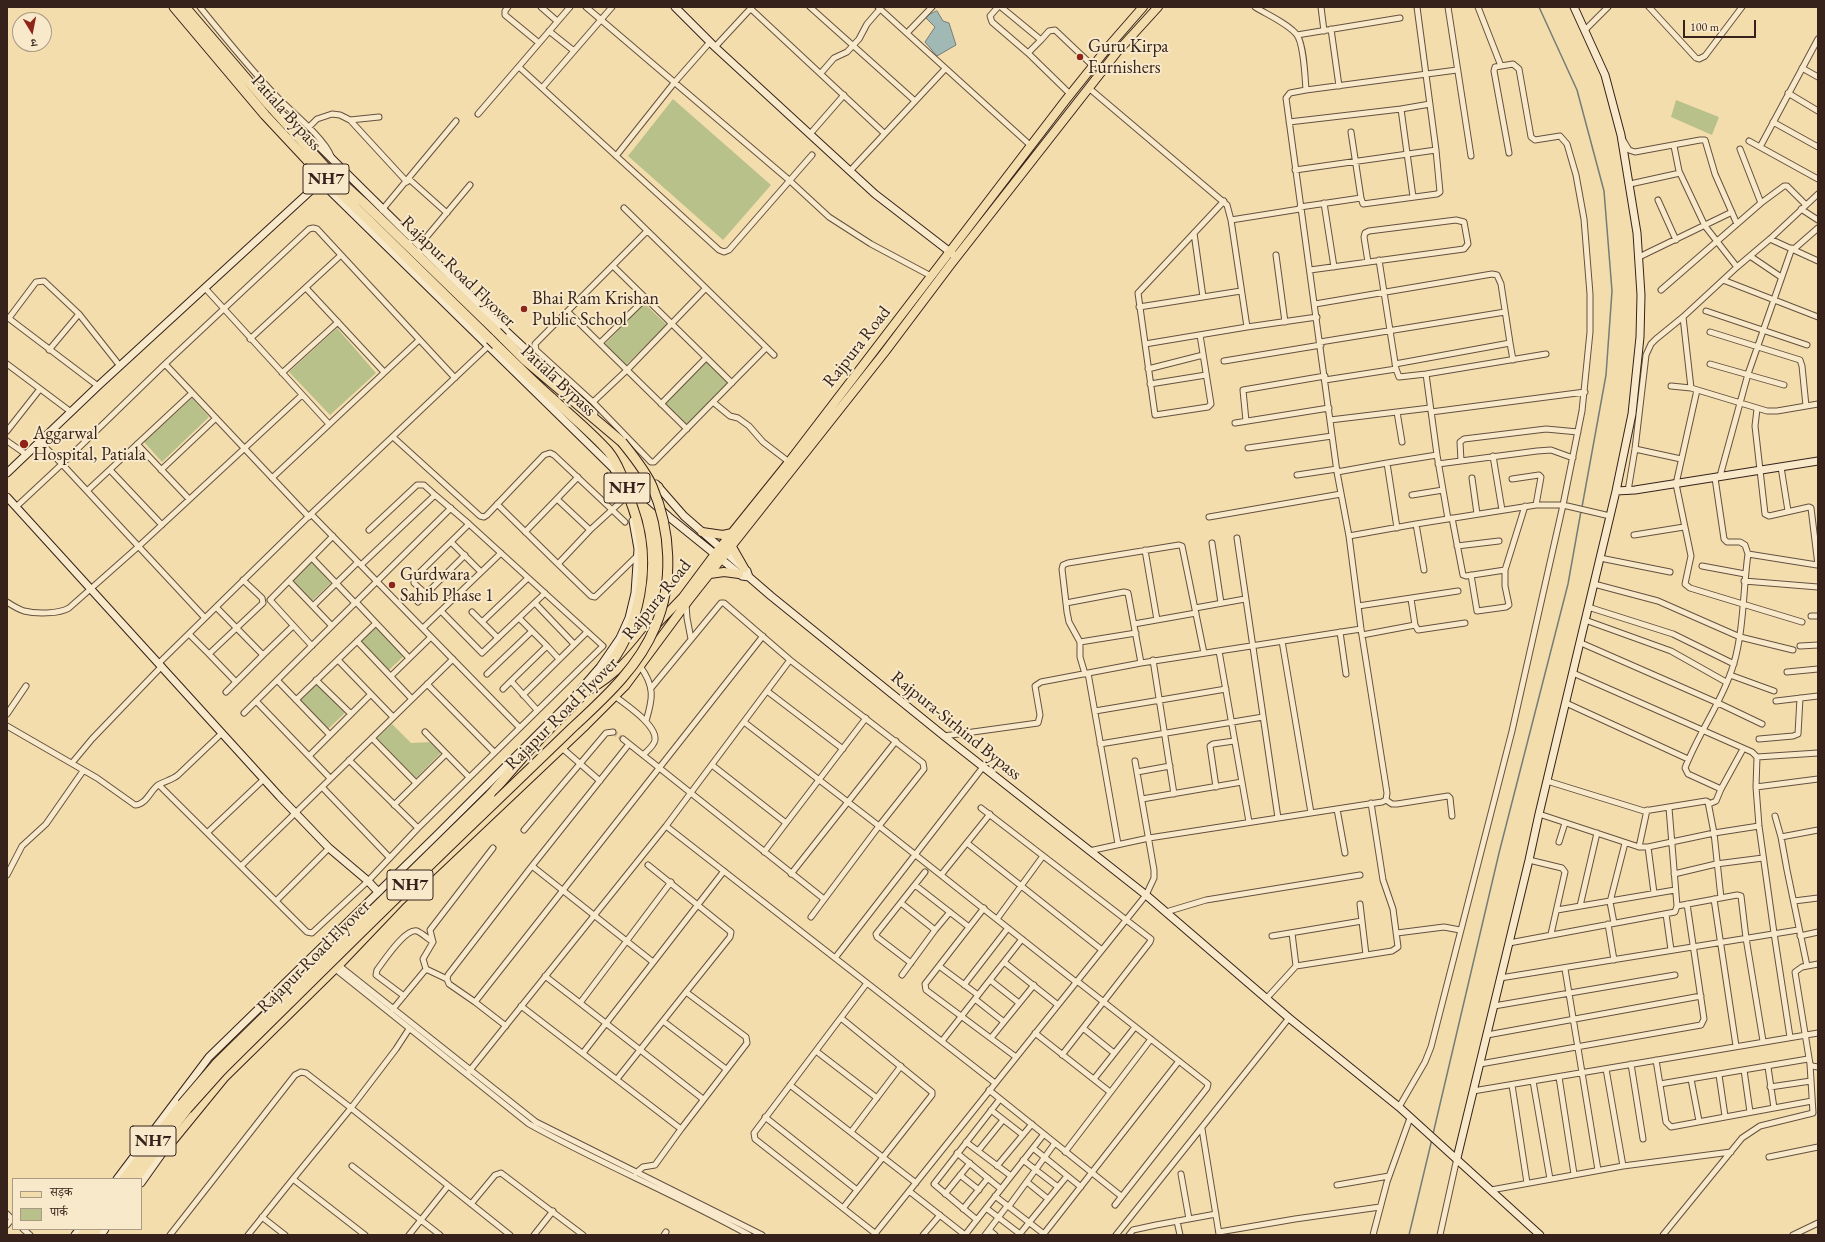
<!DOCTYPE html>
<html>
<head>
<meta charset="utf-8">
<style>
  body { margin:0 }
  #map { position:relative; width:1825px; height:1242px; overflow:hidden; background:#f3ddad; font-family:"EB Garamond","Noto Serif Devanagari",serif }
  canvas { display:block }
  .frame { position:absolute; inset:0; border:8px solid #36221b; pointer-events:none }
  .legend { position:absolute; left:12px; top:1178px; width:130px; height:52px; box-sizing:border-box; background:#f7e9ca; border:1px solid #aa9984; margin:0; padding:5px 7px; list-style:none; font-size:12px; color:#36221b }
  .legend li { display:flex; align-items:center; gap:8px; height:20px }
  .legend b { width:20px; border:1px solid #aa9984 }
  .north { position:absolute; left:12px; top:12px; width:40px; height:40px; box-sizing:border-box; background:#f7e9ca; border:1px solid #aa9984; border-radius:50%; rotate:170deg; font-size:11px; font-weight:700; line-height:16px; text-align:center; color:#36221b }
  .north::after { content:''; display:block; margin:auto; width:14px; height:18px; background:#8f2418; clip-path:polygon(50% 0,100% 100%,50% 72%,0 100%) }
  .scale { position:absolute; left:1683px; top:20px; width:73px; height:18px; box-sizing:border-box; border:2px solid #36221b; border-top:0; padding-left:5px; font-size:12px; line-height:14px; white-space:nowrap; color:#36221b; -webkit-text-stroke:3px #f7e9ca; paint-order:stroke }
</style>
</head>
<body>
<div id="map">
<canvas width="1825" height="1242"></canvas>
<div class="frame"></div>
<ul class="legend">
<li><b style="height:5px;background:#f3ddad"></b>सड़क</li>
<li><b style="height:11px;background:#b9c18b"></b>पार्क</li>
</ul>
<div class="north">उ</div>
<div class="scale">100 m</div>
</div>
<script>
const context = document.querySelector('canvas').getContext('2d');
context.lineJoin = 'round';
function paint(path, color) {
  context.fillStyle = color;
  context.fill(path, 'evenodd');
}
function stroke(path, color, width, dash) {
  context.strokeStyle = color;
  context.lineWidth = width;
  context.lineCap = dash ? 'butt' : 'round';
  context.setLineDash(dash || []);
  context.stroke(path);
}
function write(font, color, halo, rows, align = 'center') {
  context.font = font + ' "EB Garamond",serif';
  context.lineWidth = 4;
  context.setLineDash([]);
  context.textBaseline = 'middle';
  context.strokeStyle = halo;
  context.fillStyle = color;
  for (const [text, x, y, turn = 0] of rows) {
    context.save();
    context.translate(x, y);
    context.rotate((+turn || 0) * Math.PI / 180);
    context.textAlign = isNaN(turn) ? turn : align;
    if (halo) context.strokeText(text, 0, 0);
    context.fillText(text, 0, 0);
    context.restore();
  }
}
paint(new Path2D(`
  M673 99 771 185 723 240 628 156Z
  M1676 100 1719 117 1712 135 1671 117Z
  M644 303 667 325 626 365 605 344Z
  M337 328 376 373 330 415 289 372Z
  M706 361 728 383 687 425 664 403Z
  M192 398 209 417 162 462 144 442Z
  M311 561 331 583 312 601 292 580Z
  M375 626 404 656 389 670 359 641Z
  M317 683 346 712 328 729 299 701Z
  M392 724 411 743 432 742 442 752 416 778 377 738Z`), '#b9c18b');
const water = new Path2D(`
  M937 11 943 21 949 23 956 45 937 56 925 42 935 27 925 17Z`);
paint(water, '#a1b9b5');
stroke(water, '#767d77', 1);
stroke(new Path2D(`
  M1539 7 1577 90 1604 191 1612 291 1606 375 1582 507
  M1433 1134 1499 853 1568 584 1581 511
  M1409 1235 1432 1139`), '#767d77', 1.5);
stroke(new Path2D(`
  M613 732 623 739`), '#cdb890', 5, [5, 2.5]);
const street = new Path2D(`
  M200 7C225 38 250 69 278 98 293 113 324 138 331 156
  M508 7 505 11V15L539 43
  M541 7 557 21
  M586 7 789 180 829 217 871 244 931 276
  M810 7 915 101
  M878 7 1030 145
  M998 7 990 16 992 22 1028 53 1070 94
  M1001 7 1041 40 1049 31 1055 30 1093 66
  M1255 7C1266 14 1289 24 1297 35 1304 45 1305 77 1306 90L1290 93 1286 98 1337 472 1349 536 1416 524 1536 505H1563L1610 516
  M1321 7 1324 31
  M1448 7 1471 156
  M1649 7 1696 58 1699 59 1705 56 1742 7
  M750 8 884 133
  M1331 29 1339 86
  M1585 30 1608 7
  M549 31 574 51
  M907 33 932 7
  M1297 35 1400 18
  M715 47 752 7
  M1028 53 1041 40
  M1501 66 1495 67 1494 71 1509 153
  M519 67 719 250 724 252 729 250 812 155
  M1802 68 1818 77
  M821 73 834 58 847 52 859 39 867 24 880 9
  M542 88 612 7
  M1090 89 1227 205 1231 220 1247 327 1317 317
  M1306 90 1457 70
  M1788 93 1818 111
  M478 114 570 7
  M350 120 407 182
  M1289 122 1401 109
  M1773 122 1818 147
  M309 127 317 119 332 114 340 115 350 120 379 117
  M1351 132 1361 198 1363 204 1437 194 1440 192 1436 150
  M810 134 844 95
  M1623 140 1629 150 1635 152 1700 140H1705L1715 174 1737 224
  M1749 141 1818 179
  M1674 146 1679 171 1705 226 1737 267
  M1760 147 1818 39
  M1740 149 1761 203
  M616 156 674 83 710 42
  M1295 170 1436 150 1417 7
  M850 171 945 69
  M409 179 447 213
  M1630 184 1680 173
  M1413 197 1401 109 1430 104
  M1658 200 1676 240
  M1324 203 1334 267
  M1300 207 1361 198
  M624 208 774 355
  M1801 209 1818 220
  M382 210 456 121
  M1231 220 1300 209
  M647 231 535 344 536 350 593 402 651 462H654L765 349
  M1194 233 1203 297
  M1770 239 1818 261
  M419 246 470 185
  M1794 249 1818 228
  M1276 255 1285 322
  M1750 256 1781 277
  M1639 257 1732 212
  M1379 260 1396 369 1399 377 1426 374 1546 354
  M613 266 732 383
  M1310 270 1464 249 1468 244 1464 222 1456 220 1369 231 1365 233 1364 237 1368 262
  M1723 280 1818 317
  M205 288 329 424
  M306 288 384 372
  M1661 290 1761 203 1784 186H1787L1806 205
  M1315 304 1492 274 1497 275 1501 284 1510 343
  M1139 307 1241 291
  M1706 311 1807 345
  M568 312 687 429
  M7 317 98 386
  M1683 317 1691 388 1767 411H1777L1818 404
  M9 318 36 282 44 281 79 314 120 366
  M1710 332 1800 360 1802 366 1806 406
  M1200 335 1211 404 1208 407 1155 415 1138 293 1224 201
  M250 339 341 255
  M1320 342 1505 312
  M600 343 645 299
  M1145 344 1247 327
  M49 350 79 314
  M1224 361 1321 345
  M7 364 71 412
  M165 364 309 229 313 228 317 229 455 378
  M1395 364 1510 343 1513 360
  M1710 364 1784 385
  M1148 369 1203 355
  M282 373 338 322
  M1426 374 1437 455 1448 519
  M1325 380 1396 369
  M1150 384 1206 375
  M1671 386 1691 388
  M1697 390 1676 484 1691 556 1685 584 1690 588 1802 622
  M593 402 627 370 705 289
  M713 402 730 416 738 418 749 426 763 442 789 462
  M661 404 706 358
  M1757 409 1755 426 1765 514 1769 516 1809 507 1811 508 1818 565
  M1397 412 1402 442
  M1431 412 1585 392
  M1330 420 1430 408
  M1246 421 1243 390 1325 376
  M1235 423 1329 408
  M7 431 40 389
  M393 437 480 516 484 517 487 515 544 455 550 453 554 455 625 522
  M7 441 27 455
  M137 444 189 499
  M1248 448 1332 436
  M1635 449 1681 459
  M1493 456 1502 510
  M1461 461 1460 442 1464 439 1546 429 1578 432
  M1387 463 1437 455
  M1438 464 1537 451 1551 450 1573 458
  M1781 467 1788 511
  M110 470 162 525
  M161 470 216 418
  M1337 472 1387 463 1397 528
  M1297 475 1337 469
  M1720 476 1748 374 1792 248
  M272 478 419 340
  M1472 478 1477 514
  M1715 478 1724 539 1727 542H1740L1745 545 1748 554
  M1512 479 1539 475 1541 477 1536 505
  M88 490 192 393
  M1628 491 1635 449 1646 355 1651 344 1656 339 1683 317 1737 267 1770 239 1818 194
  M1412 495 1443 490
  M557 499 590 530
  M497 504 558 564 590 530 626 497
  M16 507 62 464 40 442
  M311 514 519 727
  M1209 517 1341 494
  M1452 518 1463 575 1466 576 1505 570
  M1416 524 1424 570
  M369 530 417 485H424L435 495
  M525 532 578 477
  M1634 535 1684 527
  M1237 538 1278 818
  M451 542 481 572
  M1212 543 1221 603
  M1457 546 1499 541
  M1145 550 1157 620
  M312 558 355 603
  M1600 558 1670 572
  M558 564 591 596 595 597 637 556
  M1702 566 1745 574
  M1471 575 1477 611 1506 607 1509 605 1505 586V570L1525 506
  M289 581 332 626
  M1744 581 1818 587
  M1594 584 1658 601 1740 637 1793 650
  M426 594 414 583V578L469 524
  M1411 599 1415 625 1418 630 1465 623
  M7 602C13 606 18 609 24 611 36 614 59 614 69 608L139 546 302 395
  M356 602 409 658
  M418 602 465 555
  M535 603 574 644
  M1066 603 1124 592 1128 593 1141 663
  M686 604 687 618 691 639
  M313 606 358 562
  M1358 606 1458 591
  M216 607 263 655 293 626
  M1588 607 1673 634 1734 664
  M1195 608 1245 599
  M441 611 482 653 545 593
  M472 612 498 638
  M1811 616H1818
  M205 618 62 464 165 364 309 517
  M519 618 547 646 511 681 537 710
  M1585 620 1671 651 1726 682
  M482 622 528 578
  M1134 624 1196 613
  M423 628 501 553
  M1340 632 1346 674
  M189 634 209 654 263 603 262 598 243 580
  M1362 635 1415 625
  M357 641 412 699
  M1282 641 1311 813
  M1080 642 1136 633
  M1581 643 1718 703 1762 724
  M312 646 270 600 333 536
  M547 646 559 659
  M1800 646 1818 645
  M1219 651 1249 822
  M209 654 236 682
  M338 660 393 717
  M1153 660 1174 794
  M159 663 311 514 501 334
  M640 666C655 687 653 698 646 721
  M1787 672 1818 669
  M1088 673 1118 844
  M1573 673 1752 752 1757 757 1756 787 1759 826 1774 933 1790 1037
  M487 674 532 631
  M1085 674 1080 657V642L1069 622 1067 612 1062 569 1063 565 1068 563 1179 545 1182 546 1204 653
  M1730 675 1774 691
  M391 676 431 637
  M277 680 330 735
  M316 680 351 714
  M427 684 494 752
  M652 687 721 603H724L790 660
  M503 689 511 681
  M767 691 843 749
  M226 692 263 655
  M523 695 587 632
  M616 697C626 705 657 725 655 740 654 746 647 751 643 755
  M296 700 376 623
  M1776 701 1818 696
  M1566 703 1688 759
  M1095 711 1226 689
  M244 713 256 701
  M7 714 26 686
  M744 722 879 826 811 917
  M7 726 97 778 135 805C146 805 150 791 158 785 165 781 172 780 178 775L222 733
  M425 732 469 777
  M944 736 1038 723 1040 715 1035 686 1041 682 1141 663 1361 629
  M372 738 416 783
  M623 739 824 899
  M1759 739 1793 736 1798 734 1800 698
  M629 744 532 866 653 962
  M1100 744 1263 717
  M562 748 600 781
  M309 756 371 694
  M1757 757 1818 753
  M349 760 418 828
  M72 763 92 739 162 666
  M712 765 786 823
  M1137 772 1170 766
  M330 778 256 701 451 508
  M1547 781 1644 811 1706 801 1708 802 1714 833 1721 898
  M159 785 307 932 312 933 368 881 418 828 603 646 469 524 435 495 361 565
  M322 787 390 858
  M1216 787 1210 746 1213 744 1234 741
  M1756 787 1818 779
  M1721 789 1743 749
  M1142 799 1242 782
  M1386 800 1392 804H1397L1448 796 1450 798 1452 816
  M1709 804 1716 801 1721 789 1688 774 1685 768C1699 732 1723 700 1734 663 1744 628 1743 590 1748 554L1817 565
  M394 805 446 754
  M981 808 1151 939 1150 942 1062 1055
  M1337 809 1345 853
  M1539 814 1639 847H1648L1714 833 1759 826
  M1775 816 1781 837 1787 870 1807 966
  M666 826 995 1083
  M524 830 606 733 613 732
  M208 832 264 779
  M1781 837 1818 830
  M1559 842 1565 823
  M967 843 1102 950
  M1639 847 1647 810
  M1648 847 1654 893
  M1089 851 1149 838 1382 802 1386 800 1387 793 1361 629 1349 536
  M764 852 866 718
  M1529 860 1562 868 1565 872 1551 934
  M241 866 453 659
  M791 874 896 741
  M1674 874 1716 864 1763 858
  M7 875 22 846 46 824 83 771
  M941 875 990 814
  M671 882 580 1003 703 1099
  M915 885 969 927
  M1714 899 1736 1046
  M276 901 329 848
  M1794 901 1818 898
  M901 903 935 930 950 912
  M1360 904 1366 955
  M1580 906 1597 833
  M1677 906 1737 895 1741 896 1746 938 1763 1041
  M984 908 925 984 926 990 1016 1057
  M1557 910 1675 890
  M1166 912 1206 900 1360 875
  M1666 914 1671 950
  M997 919 1043 856
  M1614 923 1610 902 1625 843
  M1608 924 1614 960
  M1292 933 1296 966
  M1397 933 1444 927 1460 930
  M1272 936 1362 921
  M1800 936 1818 932
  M1509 943 1675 912 1677 906 1669 808
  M835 958 983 767
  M1004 962 1058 1005
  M911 963 877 937 876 934 925 872
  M337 964 536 1122 762 1235
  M1818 964 1802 967 1795 972 1810 1064 1812 1066 1818 1067
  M939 966 978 995
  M334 968 529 1124C601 1164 677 1195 749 1235
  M426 969 447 979
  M1565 969 1598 1170
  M902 975 935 930
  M545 976 580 1003
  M1500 978 1798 930
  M990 980 1019 1003
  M1077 981 1208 1084 1207 1088 1115 1205
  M867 983 754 1133 755 1139 876 1234
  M964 985 1008 928
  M404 996 376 975 377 970C384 961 405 928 417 931 422 933 428 939 433 942
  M975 999 1004 1022
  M1266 999 1296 966 1392 951 1398 947 1393 909 1383 880 1371 803
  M475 1002 449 984 447 979 448 975 532 866
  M521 1006 681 1129 747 1043 746 1037 686 992 730 937 731 932 648 865
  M1494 1006 1675 975
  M393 1009 426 969 423 959 433 942 430 930 493 848
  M841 1018 932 1092V1095L843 1208
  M663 1021 726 1069
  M506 1026 475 1002 763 636
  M1083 1028 1114 1053
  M1035 1033 1110 1092
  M1487 1035 1701 996
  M991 1038 1034 985
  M942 1041 1022 939
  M816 1051 877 1098
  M583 1053 724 871
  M1656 1060 1666 1122 1671 1127 1812 1101
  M1480 1064 1701 1025 1704 1019 1687 904
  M1631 1064 1643 1139
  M1768 1067 1774 1108
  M1606 1069 1623 1166
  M1744 1070 1750 1112
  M467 1074 666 826 790 660 923 763 924 769 879 826 1076 982
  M1719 1075 1725 1116
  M1559 1077 1574 1174
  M617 1079 686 992
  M1094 1079 1135 1027
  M1691 1079 1699 1121
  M1533 1081 1550 1179
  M1660 1084 1808 1059
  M790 1085 916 1183
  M1512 1085 1527 1183
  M1770 1087 1811 1081
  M989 1090 1121 1196
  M1473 1091 1818 1033
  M1399 1107 1425 1062 1431 1047 1512 731 1563 505 1582 411 1590 332V294L1584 219 1576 175 1567 144 1560 136 1535 140 1531 137 1519 69 1513 64 1501 66 1478 7
  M991 1110 1023 1135
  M765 1117 857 1190
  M1202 1129 1219 1234
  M851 1132 901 1066
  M966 1142 1011 1176
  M1033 1148 1081 1187
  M978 1151 1003 1120
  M1065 1152 1151 1039
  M957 1153 1001 1189
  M1769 1157 1818 1147
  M1023 1160 1058 1187
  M352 1166 440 1235
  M997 1166 1032 1124
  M636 1173 643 1167 655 1165 681 1129
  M1181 1174 1189 1219
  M960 1175 979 1190
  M1027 1182 1048 1199
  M1337 1185 1389 1176
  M1491 1190 1623 1166 1731 1152
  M909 1191 965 1235
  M945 1194 970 1163
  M995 1196 1044 1234
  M471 1204 495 1175 501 1173 583 1235
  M1009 1206 1055 1143
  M986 1208 1020 1234
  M963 1209 988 1178
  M7 1214 13 1220
  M262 1217 285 1235
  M977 1220 934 1184 1000 1099
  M1177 1221 1180 1235
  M7 1225 12 1219
  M23 1229 30 1235
  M989 1230 995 1235
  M1219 1232 1295 1219 1380 1207
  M170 1235 295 1075 301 1072 306 1073 351 1108 396 1049 409 1029
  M248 1235 293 1179
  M365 1235 293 1179 351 1108 510 1235
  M409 1235 448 1186
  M534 1235 553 1211
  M664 1235 666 1232
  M874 1235 1146 895 1154 878V870L1135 761
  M923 1235 940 1215
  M965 1235 1044 1134
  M985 1235 1007 1206
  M1019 1235 1067 1176
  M1043 1235 1179 1061
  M1116 1235 1289 1018
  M1129 1235 1133 1230 1156 1225 1216 1214
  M1373 1235 1387 1182 1410 1118
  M1440 1235 1457 1158
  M1663 1235 1742 1138 1760 1126 1813 1113 1810 1064
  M1793 1235 1818 1223`);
const secondary = new Path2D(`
  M675 7 715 47 875 194 954 255
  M279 112 320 147 505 330 594 413
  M7 473 98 386 318 184 322 183 613 468 618 476
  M656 484 684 516 747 571 749 577 771 596 944 736 1146 895 1289 1018 1399 1107 1540 1235
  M627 486 637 489 669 517 742 576 749 577
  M1616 491 1635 490 1818 461
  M7 497 280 797 329 848 368 881 381 895
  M1457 1158 1529 860 1539 814 1616 491 1632 414 1640 337 1641 295 1637 233 1621 135 1605 75 1574 7
  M117 1179 209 1057 436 836 569 703 600 667 620 638 629 618 635 593 638 549 633 521
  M141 1183 163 1152
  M75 1235 80 1229
  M101 1235 105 1229`);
const primary = new Path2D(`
  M702 532 723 535 732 533
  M732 547 744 568
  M710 574 724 572 739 574
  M656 625 683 597 715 554 789 462 1065 101 1109 46 1143 7
  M591 689C616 674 631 657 649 634
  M154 1154 163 1152 166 1149 224 1078 339 965 401 900 586 725 625 686 688 601 884 353 951 264 1117 52 1158 7`);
const highway = new Path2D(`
  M174 7 265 115 308 161 490 339
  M185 7 268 104 329 171 364 203 497 332
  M503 338 525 360 622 442
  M625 482C634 478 644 485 652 489L658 487
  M490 795C506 777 520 759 536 743 558 719 582 697 603 673 641 629 653 563 633 508 626 489 621 467 608 451 591 432 571 416 553 399 533 382 515 363 496 345
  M124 1179 182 1104
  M135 1179 187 1109
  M82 1235 87 1229
  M93 1235 97 1229`);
stroke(street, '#655140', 7);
stroke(secondary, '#36221b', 9);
stroke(primary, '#36221b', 10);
stroke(highway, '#36221b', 11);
stroke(street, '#f7e9ca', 5);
stroke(secondary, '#f7e9ca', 7);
stroke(primary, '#f3ddad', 8);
stroke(highway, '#f3ddad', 9);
const highwayBridge = new Path2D(`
  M497 332 503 338
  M490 339 496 345
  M182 1104 217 1063 490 795
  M187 1109 221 1071C309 984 396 897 486 811 514 784 541 758 569 731 601 701 638 669 655 627 674 583 671 530 652 486 645 470 633 456 622 442`);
stroke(highwayBridge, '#36221b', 11, []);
stroke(highwayBridge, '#f3ddad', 9);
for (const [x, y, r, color] of [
  [1080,57,4,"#8f2418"],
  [524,309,4,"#8f2418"],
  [24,444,5,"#8f2418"],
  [392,585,4,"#8f2418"]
]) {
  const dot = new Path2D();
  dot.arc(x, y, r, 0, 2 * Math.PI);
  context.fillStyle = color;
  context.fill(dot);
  stroke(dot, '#f7e9ca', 1.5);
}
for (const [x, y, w] of [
  [326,179,46],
  [627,488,46],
  [410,885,46],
  [153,1141,46]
]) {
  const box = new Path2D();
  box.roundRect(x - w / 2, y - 15, w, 30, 3);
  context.fillStyle = '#f7e9ca';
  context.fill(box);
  stroke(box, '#36221b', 1);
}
write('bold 17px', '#36221b', null, [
  ["NH7",326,179],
  ["NH7",627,488],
  ["NH7",410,885],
  ["NH7",153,1141]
]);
write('18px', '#36221b', '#f7e9ca', [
  ["Guru Kirpa",1088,47],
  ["Furnishers",1088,68],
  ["Bhai Ram Krishan",532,299],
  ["Public School",532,320],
  ["Aggarwal",33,434],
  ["Hospital, Patiala",33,455],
  ["Gurdwara",400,575],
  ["Sahib Phase 1",400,596]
], 'left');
write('18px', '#36221b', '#f7e9ca', [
  ["Patiala Bypass",286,113,48],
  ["Rajapur Road Flyover",458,272,44],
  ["Rajpura Road",857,347,-52],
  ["Patiala Bypass",558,381,43],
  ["Rajpura Road",657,600,-51],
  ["Rajapur Road Flyover",562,714,-45],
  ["Rajpura-Sirhind Bypass",956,726,39],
  ["Rajapur Road Flyover",314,957,-45]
]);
</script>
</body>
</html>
